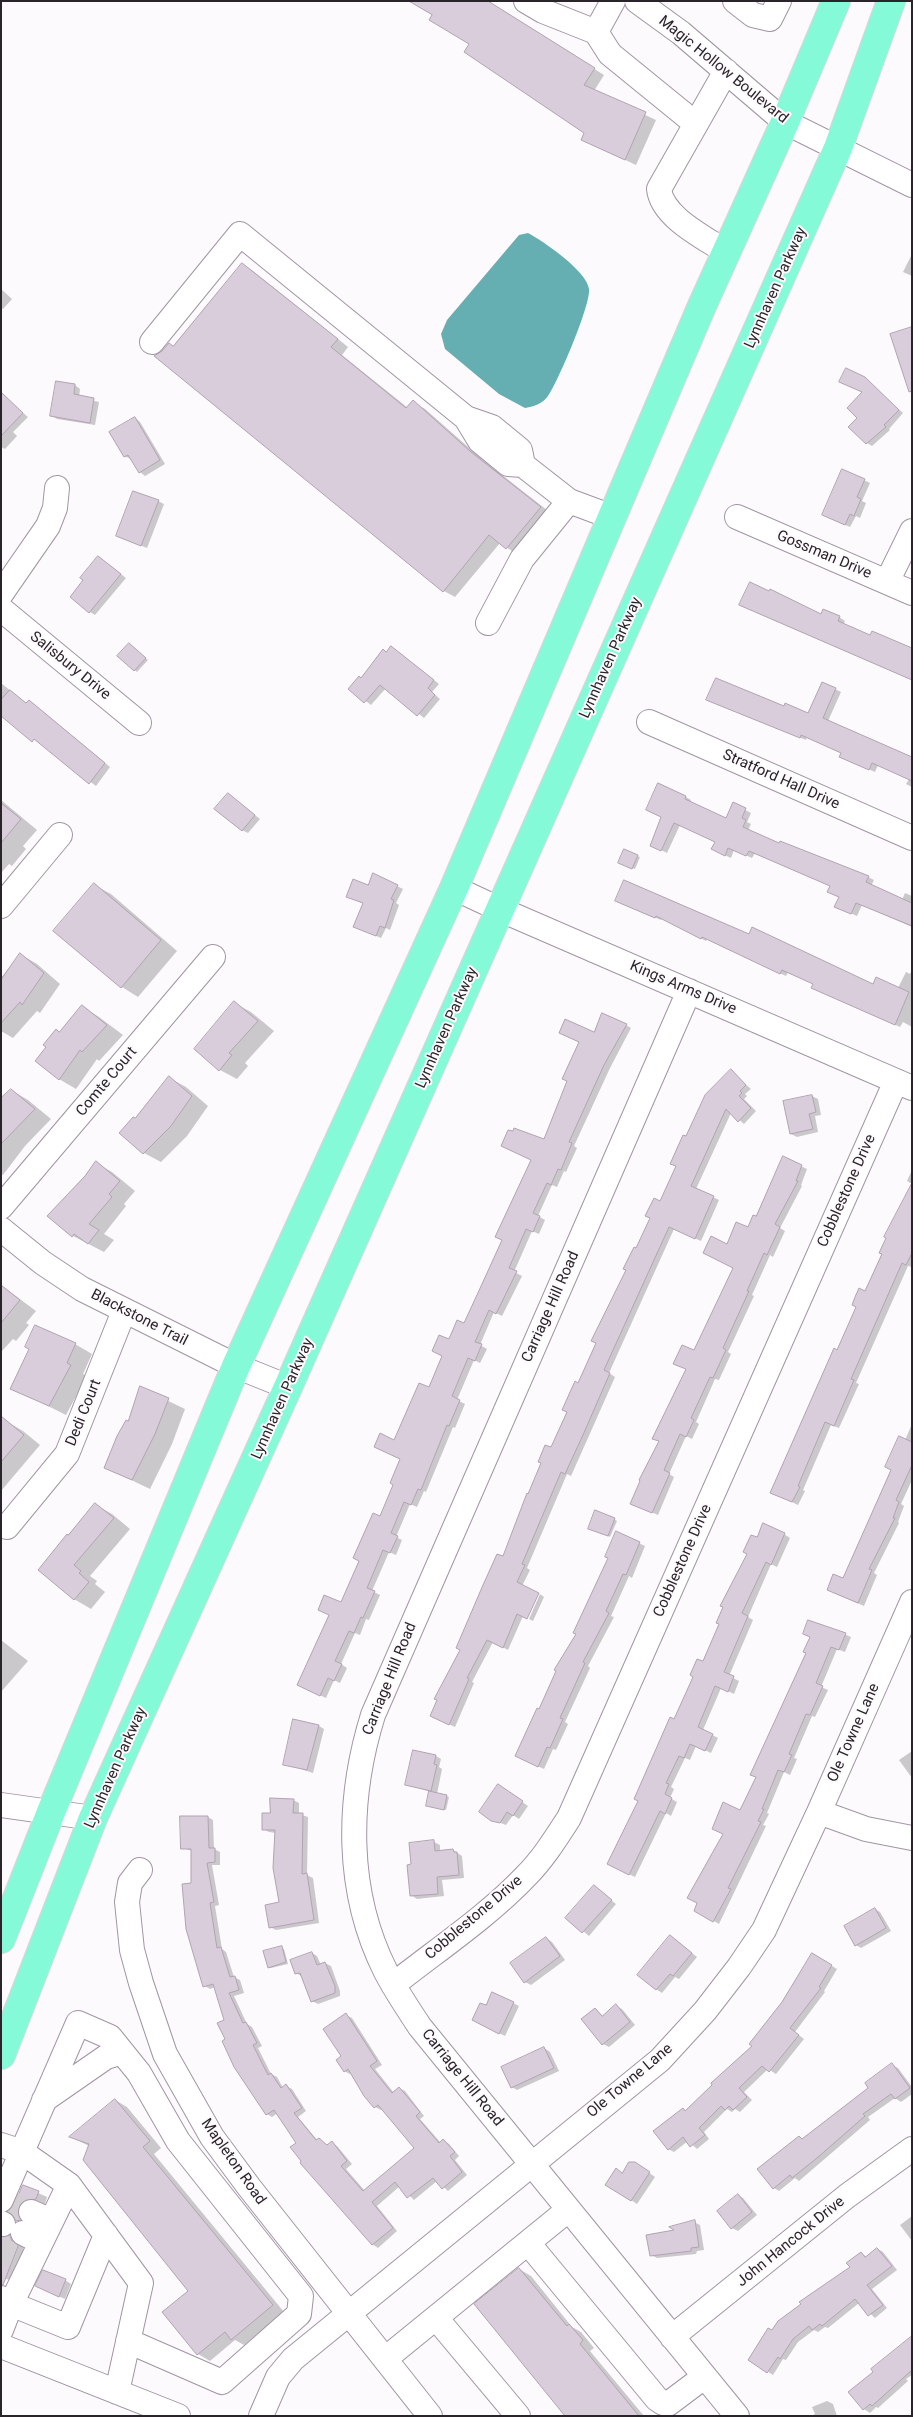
<!DOCTYPE html>
<html>
<head>
<meta charset="utf-8">
<style>
  body { margin:0 }
  #map { position:relative; width:913px; height:2417px; overflow:hidden; background:#fdfafd; font-family:Roboto,sans-serif }
  canvas { display:block }
  .frame { position:absolute; inset:0; border:2px solid #292429; pointer-events:none }
</style>
</head>
<body>
<div id="map">
<canvas width="913" height="2417"></canvas>
<div class="frame"></div>
</div>
<script>
const context = document.querySelector('canvas').getContext('2d');
context.lineJoin = 'round';
function paint(path, color) {
  context.fillStyle = color;
  context.fill(path, 'evenodd');
}
function stroke(path, color, width, dash) {
  context.strokeStyle = color;
  context.lineWidth = width;
  context.lineCap = dash ? 'butt' : 'round';
  context.setLineDash(dash || []);
  context.stroke(path);
}
function write(font, color, halo, rows, align = 'center') {
  context.font = font + ' Roboto,sans-serif';
  context.lineWidth = 4;
  context.setLineDash([]);
  context.textBaseline = 'middle';
  context.strokeStyle = halo;
  context.fillStyle = color;
  for (const [text, x, y, turn = 0] of rows) {
    context.save();
    context.translate(x, y);
    context.rotate((+turn || 0) * Math.PI / 180);
    context.textAlign = isNaN(turn) ? turn : align;
    if (halo) context.strokeText(text, 0, 0);
    context.fillText(text, 0, 0);
    context.restore();
  }
}
paint(new Path2D(`
  M528 233C543 241 587 271 589 289 591 304 558 382 548 396 542 404 535 406 525 408L499 394 445 349 441 334 447 320 519 235Z`), '#65afb2');
paint(new Path2D(`
  M505 13 604 75 594 91 656 120 636 165 593 145 585 133 434 14Z
  M912 254V276L903 272Z
  M242 264 253 271 348 347 342 355 408 408 413 402 425 409 483 460 552 514 518 555 500 543 455 597 444 591 174 347Z
  M1 289 12 299 3 309 1 308Z
  M864 378 903 413 889 429 890 430 872 446 867 443 859 418Z
  M75 385 80 389 79 397 99 402 95 425 57 419 52 416Z
  M3 396 28 417 13 432 17 436 5 449 1 447V398Z
  M135 418 140 422 165 464 145 476 140 472 131 459 124 456Z
  M843 470 870 483 862 501 866 503 860 518 856 516 850 527 829 518Z
  M158 501 164 504 147 548 117 536Z
  M104 561 126 578 95 615 90 612Z
  M747 607 839 617 845 621 843 625 870 636 912 649V680Z
  M132 646 148 660 137 672 119 656Z
  M392 647 439 684 432 692 440 699 424 718 386 688 371 705 350 689Z
  M1 683 27 704 29 701 35 705 110 767 96 786 1 714Z
  M835 689 841 692 828 721 912 758V787L906 784 909 779 878 765 875 772 846 759 842 753 807 737 806 740 713 702 784 708 809 715Z
  M228 794 260 819 248 833 242 830Z
  M686 797 691 800 690 803 727 819 734 804 751 813 747 822 751 824 748 830 779 845 868 877 874 880 871 886 902 900 905 893 912 896V927L862 905 857 916 841 909 840 898 829 892 831 886 755 853 752 858 734 850 731 858 718 852 716 842 680 825 667 853 657 848Z
  M1 800 37 830 23 846 26 849 12 866 9 864 1 873Z
  M637 856 640 857 635 869 619 862Z
  M374 875 403 889 396 903 399 905 390 930 386 928 381 938 360 929 364 904 353 899 369 887Z
  M94 885 111 894 177 951 138 997 122 987Z
  M622 904 749 936 874 985 898 988 906 972 910 974 912 970V1027L903 1022 900 1027 818 990 815 984 788 972 786 976 707 939 706 941 662 918 661 920Z
  M20 954 37 964 60 984 40 1013 37 1011 13 1038 1 1031V978Z
  M234 1003 251 1012 274 1031 245 1063 248 1066 237 1079 220 1070Z
  M83 1007 99 1017 123 1035 99 1061 97 1059 76 1089 59 1079 36 1061Z
  M626 1025 631 1028 610 1068 574 1146 577 1148 566 1172 564 1171 557 1187 552 1185 538 1216 545 1220 539 1234 532 1231 514 1272 522 1276 502 1316 494 1312 480 1345 487 1349 480 1363 474 1360 457 1400 465 1404 455 1428 453 1427 426 1492 424 1491 417 1507 410 1504 396 1537 402 1540 396 1555 389 1552 372 1591 380 1595 369 1620 366 1619 360 1635 355 1633 341 1664 347 1668 340 1683 334 1680 326 1698 304 1688 395 1485 402 1459 395 1441 429 1388 450 1341 465 1325 594 1034Z
  M731 1071 751 1089 745 1094 747 1096 744 1099 756 1111 744 1124 731 1113 696 1189 719 1200 701 1241 674 1229 609 1373 615 1377 588 1438 571 1476 567 1474 527 1568 530 1570 522 1586 523 1616 508 1650 493 1642 472 1682 474 1683 455 1727 437 1719 462 1650 551 1449 636 1249 678 1167 687 1138Z
  M169 1078 186 1087 208 1106 187 1136 161 1162 144 1153 135 1120Z
  M11 1090 28 1100 51 1119 25 1146 3 1175 1 1174V1100Z
  M812 1096 818 1099 821 1115 815 1116 818 1132 797 1137 791 1134Z
  M783 1158 807 1169 801 1185 802 1186 780 1228 785 1231 773 1257 770 1255 752 1295 754 1296 728 1352 731 1354 719 1380 715 1379 696 1422 699 1424 692 1439 686 1436 669 1474 674 1477 658 1515 637 1506 695 1352 734 1267 727 1245 749 1229 757 1218Z
  M96 1163 112 1172 135 1191 124 1204 126 1206 104 1234 114 1240 104 1252 73 1236 49 1216Z
  M912 1170V1184L907 1181Z
  M912 1186V1267L908 1266 856 1383 859 1384 839 1428 831 1425 803 1490 805 1491 798 1505 777 1495 838 1352Z
  M1 1285 36 1311 26 1323 29 1325 16 1341 13 1339 1 1352Z
  M75 1344 92 1354 83 1374 87 1376 66 1415 12 1388Z
  M141 1388 185 1409 172 1444 150 1489 106 1468 128 1423Z
  M6 1421 23 1431 40 1445 1 1491V1427Z
  M912 1424V1480L901 1504 904 1506 898 1522 899 1523 874 1573 877 1575 864 1606 834 1593 844 1580Z
  M96 1505 112 1514 130 1529 90 1576 97 1581 95 1584 105 1592 91 1609 74 1599 69 1537Z
  M614 1519 617 1521 610 1537 592 1529Z
  M617 1533 645 1546 632 1578 629 1576 611 1616 614 1617 588 1666 590 1668 565 1722 568 1724 556 1750 553 1749 544 1769 522 1759 540 1710 578 1634 609 1558Z
  M784 1534 790 1538 777 1567 771 1564 748 1617 753 1620 729 1676 739 1681 734 1694 721 1688 703 1730 718 1738 711 1753 696 1746 690 1760 685 1758 671 1787 674 1789 670 1798 677 1802 671 1816 666 1813 635 1877 614 1867 675 1720 703 1663 758 1539Z
  M540 1594 544 1597 533 1621 529 1619Z
  M818 1623 851 1637 845 1652 837 1649 821 1687 828 1690 815 1717 812 1716 794 1758 797 1759 790 1775 784 1772 767 1813 769 1814 763 1825 766 1826 719 1924 695 1910 757 1777Z
  M1 1640 28 1661 1 1692Z
  M319 1726 324 1729 313 1773 285 1764Z
  M912 1751V1778L899 1760Z
  M436 1756 441 1759 439 1767 442 1769 437 1794 449 1797 446 1810 429 1806 430 1792 407 1784Z
  M504 1789 528 1806 519 1819 513 1815 506 1825 492 1820Z
  M293 1800 299 1803V1814L308 1817 307 1875 313 1878 319 1923 276 1930 270 1927 280 1903 276 1833 269 1832 263 1829 271 1814Z
  M208 1817 213 1820 214 1849 220 1852V1865H212L219 1905 215 1906 222 1949 226 1952 234 1977 240 1980 244 1993 234 1996 247 2024 252 2027 262 2046 258 2048 271 2074 277 2077 283 2088 286 2086 292 2089 306 2111 298 2117 318 2141 328 2146 332 2143 337 2146 352 2164 346 2169 365 2191 416 2148 383 2108 381 2110 375 2107 352 2073 350 2074 344 2071 342 2056 346 2015 352 2018 382 2065 375 2069 394 2093 399 2088 405 2091 424 2116 420 2119 441 2143 443 2140 449 2144 459 2156 455 2160 467 2175 448 2191 437 2181 414 2200 400 2186 377 2206 397 2231 378 2248 372 2244 278 2113 272 2117 267 2114 227 2039 225 2021 215 1987 210 1989 205 1986 193 1884 192 1851 183 1848Z
  M434 1842 440 1845V1852L453 1850 462 1856 464 1878 442 1880 444 1896 417 1899 411 1895 412 1865Z
  M594 1887 616 1904 589 1936 567 1918Z
  M875 1909 880 1912 891 1931 861 1948 856 1945Z
  M671 1936 697 1957 679 1979 675 1977 662 1993 656 1989Z
  M546 1938 552 1942 565 1960 531 1985 525 1982Z
  M281 1948 284 1949 288 1964 271 1968 269 1967Z
  M312 1953 317 1956 321 1965 325 1963 331 1966 340 1991V1996L318 2004 312 2001 303 1977 296 1973Z
  M812 1954 837 1969 824 1991 825 1992 795 2032 804 2039 776 2074 768 2069 744 2092 752 2100 740 2112 735 2109 732 2112 727 2109 704 2132 709 2139 697 2149 688 2141 674 2152 668 2149 683 2109 687 2112 754 2046Z
  M513 2003 519 2006 505 2036 479 2023 487 2007Z
  M616 2006 622 2009 635 2025 609 2047 603 2044 583 2020 595 2009 603 2016Z
  M544 2048 550 2052 559 2071 517 2090 512 2087Z
  M892 2065 898 2068 912 2087V2094L901 2102 895 2098 868 2117 870 2120 799 2181 795 2178 779 2191 774 2188 799 2137 803 2139 870 2088Z
  M115 2100 127 2107 161 2148 154 2154 284 2312 244 2345 235 2340 210 2361 198 2354 190 2291 89 2146 71 2137Z
  M641 2167 655 2177 637 2204 631 2200 623 2174Z
  M23 2186 47 2197 45 2204 32 2205 26 2225 17 2220 15 2206Z
  M738 2195 743 2198 757 2215 738 2231 732 2228Z
  M912 2216V2241L900 2225Z
  M694 2222 700 2225 704 2250 697 2251 696 2254 657 2258 651 2255Z
  M10 2237 19 2242 26 2252 15 2282 1 2277Z
  M878 2249 883 2252 897 2270 872 2289 887 2308 875 2318 859 2303 828 2328 825 2327 818 2332 814 2330 798 2342 786 2360 783 2359 773 2375 750 2360 773 2332 851 2267 861 2253 867 2257Z
  M519 2269 531 2276 572 2327 581 2332 594 2348 590 2351 644 2416H567Z
  M65 2280 71 2284 65 2299 46 2291Z
  M912 2338V2375L906 2379 908 2381 878 2408 876 2407 870 2413 864 2409 850 2393Z
  M827 2401 833 2404 837 2416H812L815 2414 812 2407Z`), '#0003');
const building = new Path2D(`
  M409 1H488L595 68 584 85 646 112 625 160 581 140 584 133 464 52 469 44 429 20 432 15Z
  M242 263 338 339 331 347 406 408 413 400 471 452 541 507 506 549 489 535 443 592 154 356 162 351 169 343 173 346Z
  M912 327V391L909 392 890 334Z
  M846 368 865 377 899 410 884 425 886 427 866 444 848 427 857 418 847 408 862 392 839 382Z
  M56 381 75 384 74 394 94 398 90 423 50 416Z
  M1 392 23 413 1 436Z
  M135 417 160 460 139 473 128 455 124 457 109 432Z
  M842 469 865 479 857 497 861 499 854 516 850 514 845 525 822 515Z
  M133 491 159 500 141 546 116 536Z
  M98 556 121 574 89 613 70 597 83 580 80 578Z
  M750 582 769 591 770 589 821 614 823 609 840 616 838 621 870 635 872 631 912 648V680L739 605Z
  M129 643 146 658 134 671 117 656Z
  M391 646 434 680 428 688 435 695 417 716 380 685 364 703 348 689 359 676 361 678 383 649 386 652Z
  M716 678 784 706 785 703 808 713 822 682 836 688 823 718 912 757V781L872 763 869 770 839 757 841 753 801 735 800 738 706 700Z
  M10 690 26 703 29 700 105 763 89 784 34 739 32 742 1 716V700Z
  M658 783 686 796 685 799 726 818 733 802 746 808 742 818 746 820 743 827 779 843 780 841 869 876 866 882 912 903V926L856 903 851 914 834 907 839 897 827 892 830 886 749 851 746 856 728 848 725 856 711 849 715 842 674 823 661 851 650 846 661 817 646 810Z
  M228 793 255 815 242 831 214 809Z
  M1 803 21 819 1 843Z
  M624 849 638 855 632 869 618 863Z
  M373 873 398 885 391 899 394 900 385 928 380 926 376 936 353 927 363 903 346 897 353 879 368 885Z
  M624 880 749 934 752 927 873 984 876 977 909 992 895 1025 811 988 813 984 782 970 780 974 702 937 701 939 656 916 655 918 615 901Z
  M94 883 161 940 121 988 53 931Z
  M20 953 44 973 22 1005 20 1002 1 1023V980Z
  M234 1001 258 1021 229 1053 232 1055 219 1071 194 1049Z
  M82 1005 107 1025 82 1052 80 1050 59 1080 35 1061 46 1047 43 1045 56 1029 59 1032Z
  M602 1013 627 1024 604 1065 569 1142 572 1143 561 1170 558 1169 551 1185 547 1183 533 1213 540 1216 533 1232 526 1229 509 1268 517 1271 496 1314 489 1310 475 1342 482 1344 475 1361 468 1358 452 1396 460 1400 449 1426 447 1425 421 1490 418 1489 411 1505 404 1502 391 1533 398 1536 390 1553 383 1550 367 1588 375 1591 363 1618 361 1617 354 1633 349 1631 335 1661 342 1664 334 1681 328 1678 320 1696 297 1685 329 1615 318 1610 324 1595 341 1602 359 1561 353 1558 373 1513 380 1516 393 1485 390 1483 400 1459 374 1447 380 1433 394 1440 419 1383 429 1387 442 1356 432 1351 439 1335 449 1339 457 1320 464 1323 482 1284 502 1240 495 1237 531 1160 501 1146 508 1130 513 1131 514 1128 544 1139 567 1081 562 1079 579 1042 559 1033 565 1019 594 1032Z
  M731 1069 746 1085 740 1091 742 1093 739 1096 751 1108 738 1122 726 1109 691 1186 714 1196 695 1239 669 1227 604 1370 610 1373 583 1435 565 1474 561 1472 522 1564 525 1565 517 1582 539 1593 527 1619 517 1614 503 1648 487 1640 467 1678 469 1679 449 1725 430 1716 437 1700 434 1699 460 1650 456 1648 483 1585 497 1554 503 1556 527 1493 528 1494 541 1463 538 1462 545 1445 551 1447 567 1412 562 1410 575 1381 578 1383 596 1343 591 1341 626 1270 623 1269 634 1247 636 1248 650 1218 645 1216 654 1198 660 1201 676 1166 670 1164 683 1135 686 1136 705 1095Z
  M169 1076 192 1096 171 1126 143 1154 119 1133 133 1117 135 1118Z
  M11 1089 35 1109 1 1144V1098Z
  M812 1095 816 1112 809 1114 813 1129 790 1134 783 1101Z
  M783 1156 802 1165 796 1181H798L775 1224 780 1227 767 1255 764 1253 747 1291H749L723 1348 726 1350 713 1378 710 1377 691 1418 694 1420 686 1437 680 1434 664 1470 670 1473 652 1513 630 1504 640 1481 639 1480 659 1441 652 1439 686 1369 673 1364 682 1345 694 1350 733 1268 703 1253 711 1236 727 1244 736 1222 748 1227 753 1215 756 1216Z
  M96 1161 120 1181 109 1194 112 1197 89 1224 99 1230 88 1244 74 1234 72 1237 47 1216 85 1176Z
  M912 1183V1253L906 1265 902 1263 851 1379 854 1380 834 1426 825 1422 798 1486 800 1487 792 1502 770 1493 834 1348 837 1350 856 1307 852 1305 855 1297 859 1288 865 1291 882 1254 879 1253 886 1238 884 1237Z
  M1 1285 20 1300 1 1323Z
  M35 1325 76 1343 67 1363 71 1365 49 1406 10 1389 29 1349 25 1347Z
  M140 1386 169 1398 155 1434 132 1480 104 1468 117 1436 126 1420 128 1421Z
  M1 1416 24 1435 1 1462Z
  M899 1436 912 1442V1465L896 1500 899 1502 893 1518H895L869 1569 872 1570 858 1603 827 1590 833 1574 843 1578 891 1470 885 1467Z
  M95 1503 114 1518 74 1565 81 1571 79 1573 89 1582 74 1600 38 1570 67 1534 68 1535Z
  M595 1510 615 1518 608 1536 588 1529Z
  M763 1523 785 1533 771 1565 766 1562 742 1613 748 1616 724 1672 734 1676 728 1692 715 1686 698 1727 713 1734 705 1751 690 1744 684 1758 679 1756 666 1783 669 1784 665 1794 672 1798 665 1814 660 1811 629 1875 607 1864 638 1801 634 1799 670 1717 674 1719 693 1677 690 1675 697 1659 703 1661 719 1624 716 1623 723 1607 720 1606 747 1554 743 1552 751 1535 757 1537Z
  M616 1531 640 1542 626 1575 623 1574 606 1611 609 1613 583 1662 585 1663 560 1718 563 1719 550 1748 547 1747 538 1767 515 1756 537 1708 539 1709 556 1671 554 1670 576 1634 573 1633 608 1558 605 1557Z
  M808 1620 846 1633 839 1650 831 1647 816 1683 823 1686 810 1715 806 1714 789 1754 792 1755 784 1772 778 1770 762 1809H764L758 1821 761 1822 728 1888 731 1889 713 1922 694 1911 697 1903 687 1898 723 1834 712 1829 723 1802 740 1810 756 1777 750 1775 806 1653 803 1652 810 1637 803 1634Z
  M293 1719 319 1725 307 1770 283 1765Z
  M413 1750 436 1755 434 1764 437 1765 431 1791 405 1785Z
  M498 1784 523 1801 513 1816 507 1812 500 1823 491 1821 479 1812Z
  M429 1791 447 1795 444 1810 426 1806Z
  M270 1798 294 1799 293 1813H303L302 1874 307 1873 314 1920 269 1928 265 1905 279 1902 273 1868 275 1830H262V1813H270Z
  M180 1816H208L209 1848H215V1862L207 1863 214 1902 210 1903 217 1948 221 1947 230 1977 235 1976 239 1990 229 1993 243 2023 246 2022 257 2043 253 2045 268 2075 271 2073 281 2088 286 2084 302 2108 294 2113 316 2140 319 2138 327 2145 332 2141 347 2161 341 2166 363 2191 414 2148 378 2105 374 2108 364 2096 348 2069 344 2072 336 2060 341 2056 323 2029 346 2013 377 2061 370 2066 392 2093 399 2087 420 2112 416 2116 439 2143 443 2139 455 2152 450 2156 462 2172 442 2189 433 2178 407 2198 395 2182 372 2202 393 2228 372 2245 300 2163 301 2161 290 2147 296 2143 274 2110 266 2115 234 2067 222 2041 225 2039 217 2023 224 2020 213 1984 203 1987 186 1929 182 1884 191 1883V1849H181Z
  M434 1840 435 1851 453 1849 454 1852H457L459 1875 437 1877 438 1894 410 1896 407 1865 411 1864 409 1843Z
  M594 1885 612 1900 582 1933 565 1918Z
  M875 1908 886 1928 855 1946 844 1926Z
  M670 1935 692 1953 673 1976 670 1974 656 1990 637 1975Z
  M546 1937 560 1956 524 1983 510 1963Z
  M282 1946 286 1962 268 1968 263 1951Z
  M312 1952 317 1965 325 1962 335 1986V1993L311 2002 300 1973 295 1974 290 1960Z
  M812 1953 832 1965 819 1987 821 1988 790 2028 799 2035 769 2072 762 2066 739 2088 747 2097 733 2110 729 2106 725 2110 721 2106 699 2128 705 2135 690 2147 683 2137 668 2150 653 2131 683 2108 685 2111 712 2085 711 2083 752 2046 749 2044 782 2002Z
  M492 1992 514 2002 499 2034 472 2020 480 2003 486 2005Z
  M616 2004 630 2022 602 2045 581 2019 595 2008 602 2016Z
  M544 2047 554 2068 511 2088 501 2067Z
  M892 2063 910 2088 895 2099 891 2094 863 2114 865 2116 817 2158 792 2178 790 2175 773 2189 757 2169 799 2136 802 2139 868 2088 865 2083Z
  M115 2099 150 2141 143 2147 273 2305 231 2340 225 2332 197 2355 162 2312 188 2291 83 2160 89 2144 69 2137Z
  M629 2162H635L650 2172 631 2201 605 2185 616 2168 622 2173Z
  M23 2185 39 2191 36 2199 23 2201 19 2206 17 2213 20 2220 16 2221 9 2211 14 2205Z
  M738 2194 752 2212 731 2229 717 2211Z
  M695 2220 699 2247 691 2248V2251L650 2256 646 2235 674 2230 669 2227Z
  M10 2236 12 2241 18 2246 3 2285 1 2284V2237Z
  M877 2248 892 2266 867 2285 883 2305 868 2316 855 2299 822 2326 820 2324 812 2330 809 2326 793 2339 780 2359 778 2357 767 2373 748 2360 768 2328 772 2330 778 2321 801 2304 799 2302 850 2267 846 2263 861 2252 865 2257Z
  M519 2268 567 2326 569 2324 583 2340 580 2344 639 2416H565L474 2304Z
  M43 2270 66 2279 59 2297 35 2286Z
  M912 2336V2370L872 2406 870 2404 863 2410 848 2392 873 2372 871 2369Z`);
paint(building, '#d9ccdb');
stroke(building, '#b0a3b2', 1);
stroke(new Path2D(`
  M11 2203 31 2212
  M1 2250 14 2255`), '#d3cfd3', 24, [24, 12]);
const minor = new Path2D(`
  M526 1 543 11 596 32 613 1
  M637 1 681 33 785 122 912 185
  M735 1 753 15 770 19 779 1
  M596 32 610 54 696 124
  M726 71 659 189C662 217 704 237 726 252
  M152 342 240 234 466 418 492 427 520 450 523 465
  M466 418 480 441 508 464 523 465 569 501 612 517
  M737 517 912 593
  M887 582 912 531
  M1 594 48 526 55 508 57 488
  M1 609 139 723
  M488 623 522 559 569 501
  M649 722 912 838
  M454 888 499 909 912 1088
  M1 906 60 835
  M689 991 373 1715C347 1799 345 1891 386 1972 396 1991 408 2009 420 2027L737 2416
  M1 1207 213 957
  M1 1229 43 1263 82 1289 236 1366 288 1387
  M7 1527 67 1454 124 1311
  M1 1805 93 1818
  M819 1812 866 1829 912 1838
  M140 1870 130 1883 127 1902 132 1950 141 1983 165 2054 212 2137 249 2187 430 2416
  M393 1985C437 1950 487 1917 526 1876 543 1859 556 1838 569 1818L896 1081
  M44 2100 106 2057 122 2052
  M1 2145 22 2152 69 2185 141 2283 117 2392
  M1 2200 78 2023 110 2037 139 2073 178 2141 301 2296 299 2314 222 2382 128 2341
  M31 2212 51 2221
  M1 2223 3 2224
  M23 2233 41 2242
  M528 2243 657 2399 663 2403 668 2404 704 2377
  M1 2298 11 2304 68 2327 106 2235
  M436 2318 518 2416
  M1 2330 11 2304 69 2185
  M672 2337 847 2196 912 2149
  M1 2346 178 2416
  M385 2359 568 2210
  M261 2416 278 2377 293 2359 660 2060 705 2011 739 1967 764 1930 819 1812 912 1602`);
const major = new Path2D(`
  M1 1939 51 1812 236 1366 454 888 701 308 785 122 836 1
  M1 2055 93 1818 288 1387 838 148 891 1`);
stroke(minor, '#a195a3', 26);
stroke(major, '#d8d8d8', 30);
stroke(minor, '#fff', 24);
stroke(major, '#85fad8', 28);
write('15px', '#292429', '#fdfafd', [
  ["Magic Hollow Boulevard",723,70,39],
  ["Lynnhaven Parkway",776,288,-66],
  ["Gossman Drive",824,555,23],
  ["Lynnhaven Parkway",611,658,-66],
  ["Salisbury Drive",70,666,39],
  ["Stratford Hall Drive",781,780,24],
  ["Kings Arms Drive",683,988,23],
  ["Lynnhaven Parkway",447,1028,-66],
  ["Comte Court",107,1082,-50],
  ["Cobblestone Drive",847,1191,-66],
  ["Carriage Hill Road",551,1307,-66],
  ["Blackstone Trail",139,1318,27],
  ["Lynnhaven Parkway",283,1399,-66],
  ["Dedi Court",84,1413,-68],
  ["Cobblestone Drive",683,1561,-66],
  ["Carriage Hill Road",390,1679,-68],
  ["Ole Towne Lane",854,1733,-66],
  ["Lynnhaven Parkway",116,1768,-66],
  ["Cobblestone Drive",474,1918,-40],
  ["Carriage Hill Road",462,2078,51],
  ["Ole Towne Lane",630,2081,-40],
  ["Mapleton Road",233,2162,55],
  ["John Hancock Drive",791,2242,-39]
]);
</script>
</body>
</html>
